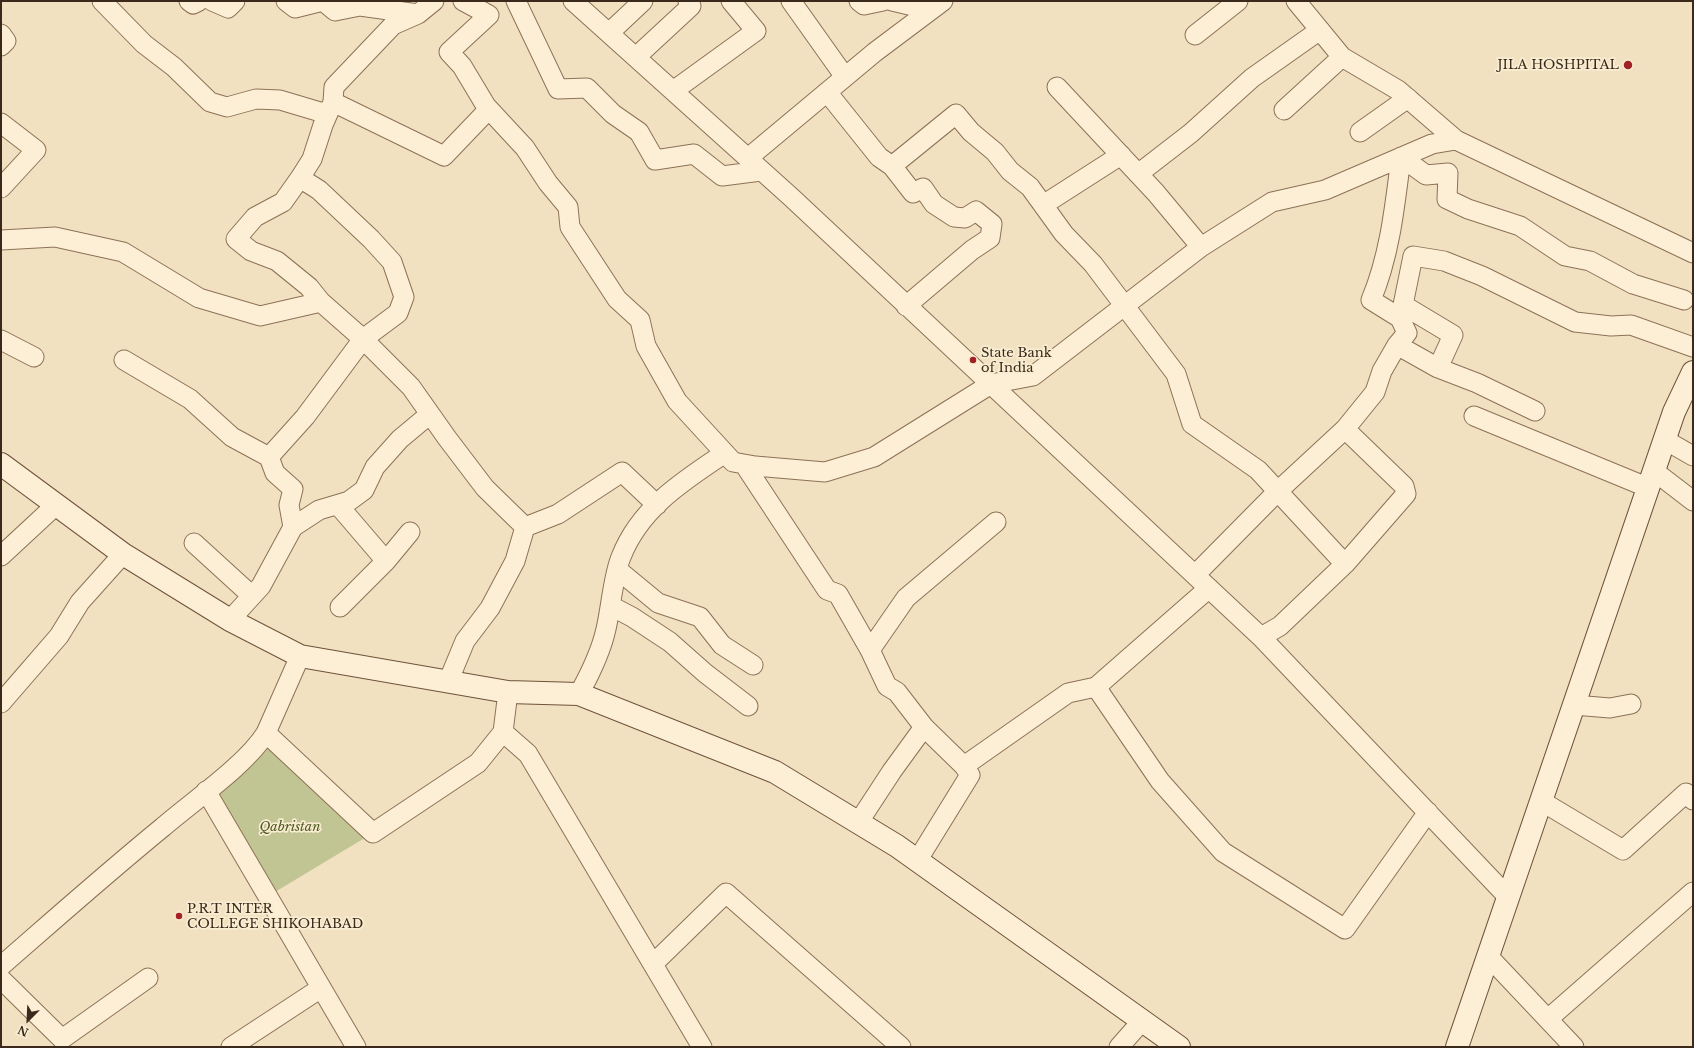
<!DOCTYPE html>
<html>
<head>
<meta charset="utf-8">
<style>
  body { margin:0 }
  #map { position:relative; width:1694px; height:1048px; overflow:hidden; background:#f2e1c1; font-family:"Libre Baskerville",serif }
  canvas { display:block }
  .frame { position:absolute; inset:0; border:2px solid #3b2a1c; pointer-events:none }
  .north { position:absolute; left:8px; top:1000px; width:40px; height:40px; -webkit-text-stroke:3px #f8ecd1; paint-order:stroke; rotate:204deg; font-size:11px; font-weight:700; line-height:16px; text-align:center; color:#3b2a1c }
  .north::after { content:''; display:block; margin:auto; width:14px; height:18px; background:#3b2a1c; clip-path:polygon(50% 0,100% 100%,50% 72%,0 100%) }
</style>
</head>
<body>
<div id="map">
<canvas width="1694" height="1048"></canvas>
<div class="frame"></div>
<div class="north">N</div>
</div>
<script>
const context = document.querySelector('canvas').getContext('2d');
context.lineJoin = 'round';
function paint(path, color) {
  context.fillStyle = color;
  context.fill(path, 'evenodd');
}
function stroke(path, color, width, dash) {
  context.strokeStyle = color;
  context.lineWidth = width;
  context.lineCap = dash ? 'butt' : 'round';
  context.setLineDash(dash || []);
  context.stroke(path);
}
function write(font, color, halo, rows, align = 'center') {
  context.font = font + ' "Libre Baskerville",serif';
  context.lineWidth = 3.5;
  context.setLineDash([]);
  context.textBaseline = 'middle';
  context.strokeStyle = halo;
  context.fillStyle = color;
  for (const [text, x, y, turn = 0] of rows) {
    context.save();
    context.translate(x, y);
    context.rotate((+turn || 0) * Math.PI / 180);
    context.textAlign = isNaN(turn) ? turn : align;
    if (halo) context.strokeText(text, 0, 0);
    context.fillText(text, 0, 0);
    context.restore();
  }
}
paint(new Path2D(`
  M265 740 368 836 275 892 214 791Z`), '#c1c593');
const street = new Path2D(`
  M102 1 144 44 174 67 210 102 227 107 256 99 280 100 327 114
  M189 1 193 4 199 1
  M212 1 228 8 235 1
  M286 1 295 8 323 1 335 11 360 6 418 14
  M463 1 489 15 449 52 462 66 486 106 525 148 548 183 568 207 570 227 617 299 640 320 646 346 677 401 733 462 755 466 825 472 874 457 991 384 1033 376 1201 247 1272 202 1325 190 1432 144 1456 140 1693 253
  M516 1 558 89 587 88 613 114 639 132 655 160 694 154 722 176 761 171
  M573 1 791 197 1261 637 1508 897
  M791 1 845 77
  M859 1 864 5 883 1
  M892 1 930 10
  M1296 1 1342 57 1398 90 1456 140
  M609 33 643 1
  M1 34 6 41 1 46
  M1195 35 1238 1
  M636 57 691 6 688 1
  M1057 87 1156 193 1201 247
  M673 91 756 31 731 1
  M827 92 879 157 892 166 913 193 923 188 934 204 954 217 965 218 976 211 992 224 990 238 972 250 906 306
  M333 102 444 156 489 109
  M1284 110 1342 57
  M1 123 36 150 1 188
  M1360 132 1408 98
  M748 158 875 52 943 1
  M892 166 956 114 971 132 995 152 1010 171 1030 187 1064 234 1093 264 1176 374 1192 424 1258 470 1345 564
  M1138 174 1191 133 1252 78 1320 30
  M300 178 312 159 323 125 333 102 334 87 393 25 418 14 434 1
  M1043 205 1121 155
  M1 240 55 237 123 252 199 298 260 316 321 302
  M1 340 34 357
  M1397 345 1407 333 1400 318 1371 300C1390 255 1395 205 1401 157L1426 175 1448 173 1447 199 1468 209 1520 226 1565 256 1590 261 1633 284 1684 300
  M124 360 190 399 232 437 269 457
  M1535 411 1477 383 1438 368 1453 335 1403 305 1413 256 1444 261 1482 276 1575 322 1611 326 1631 325 1693 347
  M1474 416 1649 488
  M1345 429 1375 392 1382 371 1397 345 1438 368
  M1665 440 1693 456
  M744 464 827 590 838 594 870 650 887 686 897 692 924 727
  M1654 471 1693 501
  M338 505 386 561 340 607
  M293 527 289 505 293 489 275 473 269 457 305 417 363 339 398 313 404 297 392 262 371 239 319 190 300 178 283 202 255 217 236 239 251 251 277 261 309 287 321 302 363 339 411 387 447 438 485 488 525 527
  M194 543 251 595
  M1 556 56 505
  M386 561 410 532
  M618 570 658 603 700 617 722 645 753 665
  M1195 575 1278 491 1345 429 1404 486 1406 494 1345 564 1280 626 1261 637
  M611 606 632 617 670 642 705 673 748 706
  M230 620 261 586 293 527 319 510 349 501 364 490 375 467 400 439 430 414
  M870 650 906 598 996 522
  M448 682 465 641 490 608 515 561 525 527 558 514 622 472 657 505
  M1096 687 1160 781 1223 852 1345 929 1428 812
  M579 694C590 674 601 652 606 629 611 608 613 576 621 557 640 508 683 481 725 453
  M1 703 59 636 80 602 123 554
  M1574 705 1610 708 1631 704
  M503 732 528 754 702 1047
  M266 733 300 656
  M206 791 356 1047
  M1541 801 1623 850 1686 793 1693 800
  M858 823 892 771 924 727 964 766
  M917 861 970 775 964 766 1068 693 1096 687 1209 588
  M1488 956 1574 1047
  M653 964 726 893 901 1047
  M1 966C55 919 108 872 163 827 193 801 246 765 266 733L373 833 478 763 503 732 508 692
  M1 979 62 1039 148 978
  M1548 1019 1693 892
  M231 1047 321 988
  M1119 1047 1142 1021`);
const secondary = new Path2D(`
  M1 464 123 554 230 620 300 656 508 692 579 694 775 772 897 846 1179 1047
  M1457 1047 1674 412 1693 372`);
stroke(street, '#8d7157', 21);
stroke(secondary, '#6f523a', 24);
stroke(street, '#fcefd5', 19);
stroke(secondary, '#fcefd5', 22);
for (const [x, y, r, color] of [
  [1628,65,5,"#a12127"],
  [973,360,4,"#a12127"],
  [179,916,4,"#a12127"]
]) {
  const dot = new Path2D();
  dot.arc(x, y, r, 0, 2 * Math.PI);
  context.fillStyle = color;
  context.fill(dot);
  stroke(dot, '#f8ecd1', 1.5);
}
write('13px', '#3b2a1c', '#f8ecd1', [
  ["JILA HOSHPITAL",1619,65,"right"],
  ["State Bank",981,353],
  ["of India",981,368],
  ["P.R.T INTER",187,909],
  ["COLLEGE SHIKOHABAD",187,924]
], 'left');
write('italic 13px', '#4d5921', '#f8ecd1', [
  ["Qabristan",290,827]
]);
</script>
</body>
</html>
